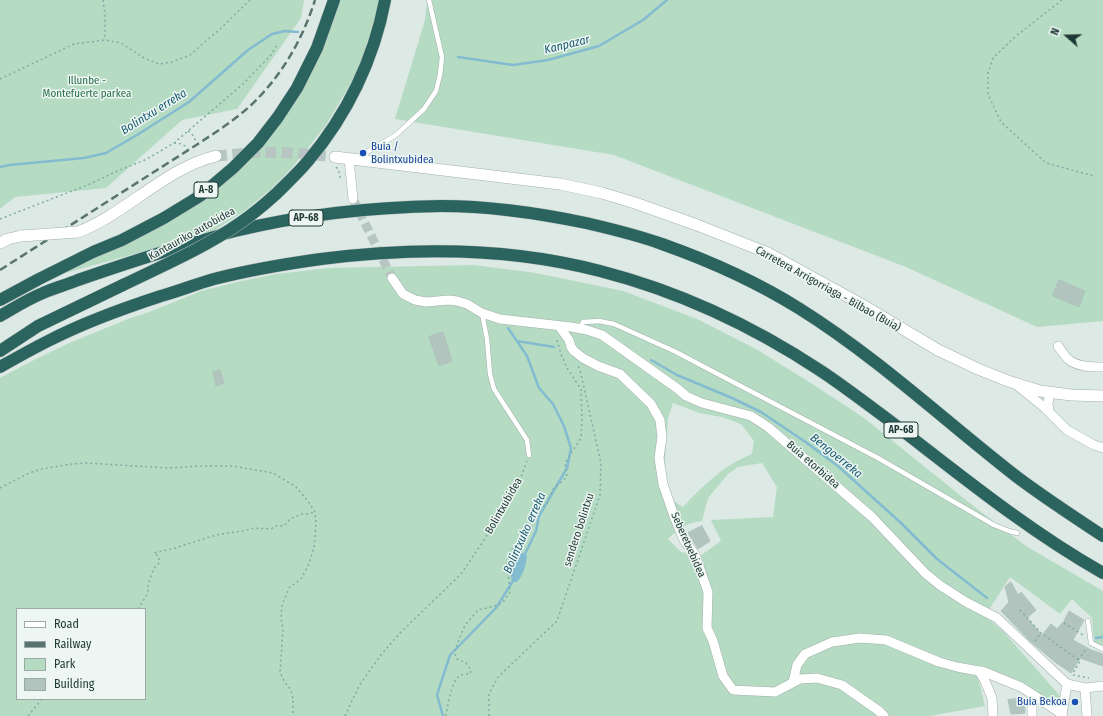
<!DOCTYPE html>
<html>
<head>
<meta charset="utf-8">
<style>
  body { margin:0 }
  #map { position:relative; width:1103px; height:716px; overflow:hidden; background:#dde9e5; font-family:"Fira Sans Condensed",sans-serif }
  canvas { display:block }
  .legend { position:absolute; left:16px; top:608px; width:130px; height:92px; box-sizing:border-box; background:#edf6f2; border:1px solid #9baaa6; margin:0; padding:5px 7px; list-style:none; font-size:12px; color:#1f3834 }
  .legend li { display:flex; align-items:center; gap:8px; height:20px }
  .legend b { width:20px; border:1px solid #9baaa6 }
  .north { position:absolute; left:1047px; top:16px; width:40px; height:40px; -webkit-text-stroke:3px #edf6f2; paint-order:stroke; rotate:290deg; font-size:11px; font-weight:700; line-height:16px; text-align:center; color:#1f3834 }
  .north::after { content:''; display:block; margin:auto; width:14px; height:18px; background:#1f3834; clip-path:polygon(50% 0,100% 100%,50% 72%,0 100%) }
</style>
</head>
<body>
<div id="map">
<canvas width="1103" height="716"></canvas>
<ul class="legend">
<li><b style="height:5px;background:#fff"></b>Road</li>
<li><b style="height:5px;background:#597470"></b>Railway</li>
<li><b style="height:11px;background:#b5dbc3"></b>Park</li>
<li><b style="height:11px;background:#b2c4be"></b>Building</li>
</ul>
<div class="north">N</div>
</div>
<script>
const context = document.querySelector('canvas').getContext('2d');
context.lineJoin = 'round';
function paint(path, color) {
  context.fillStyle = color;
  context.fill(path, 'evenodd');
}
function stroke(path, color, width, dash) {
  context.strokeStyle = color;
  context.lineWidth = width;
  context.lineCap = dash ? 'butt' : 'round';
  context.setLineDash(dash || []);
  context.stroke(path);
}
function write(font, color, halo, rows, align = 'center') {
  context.font = font + ' "Fira Sans Condensed",sans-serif';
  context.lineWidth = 3;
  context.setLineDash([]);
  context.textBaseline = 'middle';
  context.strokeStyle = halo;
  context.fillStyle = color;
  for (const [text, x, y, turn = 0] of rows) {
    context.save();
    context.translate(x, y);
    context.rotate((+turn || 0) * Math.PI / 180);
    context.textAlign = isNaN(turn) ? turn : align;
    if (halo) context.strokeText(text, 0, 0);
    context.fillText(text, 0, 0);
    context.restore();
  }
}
paint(new Path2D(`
  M0 0H304L301 18 237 109 182 120 106 188 15 197 0 209Z
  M339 0H379L377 11 359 69 326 125 290 170 270 190 243 212 210 233 62 274 182 214 221 187 250 159 300 92 317 63 332 24Z
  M427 0H1103V321L1037 327 906 267 614 155 395 119 425 20Z
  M474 265 536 273 623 291 697 319 756 349 814 385 864 418 910 455 976 508 1026 546 1103 591V646L1094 642 1092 618 1072 599 1060 614 1010 577 985 616 1002 630 1061 697 1059 704 978 667 979 681 985 706 930 716H0V378L28 363 67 344 128 319 152 311 201 291 237 282 276 274 328 268ZM673 403 699 413 722 417 741 424 754 441 752 454C745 457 738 460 732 464 714 475 698 491 683 507L672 500 667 482 665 460 668 418ZM762 463 777 487 773 517 711 520 721 541 700 556 681 552 668 539C678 529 688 522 702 521L708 498 728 474 738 467ZM17 609H145V699H17Z`), '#b5dbc3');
paint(new Path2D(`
  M521 553H525L527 556C526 566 523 575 517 582H512C509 568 510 562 521 553Z`), '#83bcd0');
stroke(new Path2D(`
  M458 57 513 65 548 60 599 46 643 20 667 0
  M0 167 9 165 84 158 106 153 137 135 189 102 248 50 272 34 285 31 298 32
  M508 328 527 356 539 388 553 404 564 426 571 448 567 468 539 516 536 531 524 556
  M517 341 554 347
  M651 360 677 375 732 398 761 412 807 443 839 467 901 523 937 559 987 598
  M1096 638 1103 637
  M443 716 437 695 450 655 496 608 513 581`), '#83bcd0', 2.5);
const building = new Path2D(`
  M1059 280 1085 291 1079 307 1053 296Z
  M443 332 452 361 439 366 429 337Z
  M220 370 224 383 216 386 213 372Z
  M702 526 710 541 698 549 688 533Z
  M1011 582 1018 595 1021 592 1036 610 1027 618 1042 635 1051 624 1057 629 1062 623H1063L1069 611 1084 620 1073 640 1091 650 1103 654V666L1080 658 1071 673 1055 662 1030 641 1001 611 1009 602 1005 587Z
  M1024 698 1025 713 1011 714 1008 700Z`);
paint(building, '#b2c4be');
stroke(building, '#afc2bc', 1);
stroke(new Path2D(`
  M353 199 392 278`), '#b7c6c2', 9, [9, 4.5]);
stroke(new Path2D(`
  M216 156 260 152 297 153 335 157`), '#b7c6c2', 11, [11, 5.5]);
const service = new Path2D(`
  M364 159 367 152 396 135 424 109 436 91 440 75 442 57 429 0
  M482 313 487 339 490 374 494 389 527 440 529 455
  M579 329 583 322 599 321 614 324 674 351 878 458 994 525 1009 531 1017 533
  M1088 621 1091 643 1103 649`);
const minor = new Path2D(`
  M349 159 353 199
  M392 278 403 294 415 300 426 302 449 300 457 301 467 304 482 313 500 319 571 327 587 330 602 335 678 389 686 396 702 403 751 416 768 427 872 517 926 574 941 586 966 602 997 618 1067 684 1085 688 1103 686
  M559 326 569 340 571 347 574 351 583 358 598 366 620 374 651 404 660 420 662 437 659 458 663 484 674 516 684 540 695 555 708 592 707 628 713 641 723 676 733 690 775 692 800 679 817 678 842 685 879 711 884 716
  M1058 346C1061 350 1064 355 1068 359 1077 367 1092 367 1103 367
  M1018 386 1045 408 1067 430 1094 445 1103 448
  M1049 412 1048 403 1050 392
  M793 682 797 665 805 654 832 642 860 638 886 640 939 662 957 667 979 671
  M1085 688 1087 716
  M1032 694 1062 714 1063 716
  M1062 714 1067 684
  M993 716 992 698 985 681 979 671H982L1021 687 1032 694V716`);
const tertiary = new Path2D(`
  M335 157 560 184 602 193 635 203 697 225 768 253 861 304 938 350 978 369 1008 381 1040 391 1071 395 1103 396
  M78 232C127 213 164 169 216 156
  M0 243 8 239 21 236`);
const motorway = new Path2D(`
  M276 194C287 183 298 173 308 161 347 115 374 59 385 0
  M0 300 39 279 93 252 122 240 164 218 200 196 233 168 258 143 278 117 297 88 317 48 334 0
  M0 316C14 308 28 299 43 293 54 288 66 285 78 280 110 269 143 258 176 248 196 243 215 236 235 231 301 215 372 207 441 206 489 206 538 213 586 223 612 229 637 235 662 244 710 261 757 282 800 309 878 358 945 421 1017 477 1045 498 1074 517 1103 536
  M0 351 38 326 123 285
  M0 367C16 358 32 349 48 341 83 323 124 308 161 296 179 291 196 284 214 279 249 270 285 264 321 259 414 247 509 247 600 271 678 291 753 326 821 371 845 387 867 404 890 421 959 474 1027 530 1103 573`);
stroke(service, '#a0b0ac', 5.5);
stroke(minor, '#a0b0ac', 10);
stroke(tertiary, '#a0b0ac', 12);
stroke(motorway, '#bcc3c2', 13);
stroke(new Path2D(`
  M103 0 105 15V40
  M1062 0 1016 36 993 58 988 73V94L1001 122 1046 163 1094 176
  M0 79 74 44 105 40 121 43 144 58 159 64 172 62 190 55 220 29 250 0
  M188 131 192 134 197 143
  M174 143 182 144 188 148
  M336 167 338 169 341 180
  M0 219 90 184 115 172 147 159 174 143 243 84 271 55 278 43
  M0 488 29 473 42 469 72 464 87 463 168 468 199 466H232L273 473 296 487 308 501 315 512 316 525 314 548 308 566 301 579 289 588 282 605 281 617 283 630 280 672 284 681 291 690 293 699V716
  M138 609 148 593V585L154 568 159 563V557L154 553 175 548 216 535 242 531 254 528 271 529 275 526H284L290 519 302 514H308L315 512
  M1020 610 1041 633 1080 661 1072 675
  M1064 623 1083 635
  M1035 641 1041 633
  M1078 660 1087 648
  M1073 675 1089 678
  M28 716 42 699
  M345 716 359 686 380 656 400 633 461 574 480 546 510 500 521 477 527 461
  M446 716C447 708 452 681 458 677 461 674 466 674 470 674L471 670 466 663 457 659 454 652 465 625 478 610 495 606 503 602 510 592 507 561 514 546 530 532 535 515 548 502 553 489 567 477 565 463 581 438 582 421 581 389 567 368 561 354 557 340
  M489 716V694L498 677 557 621 600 495 601 463 580 370 578 366`), '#7dada3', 1.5, [2, 3]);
stroke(service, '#fff', 4.5);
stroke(minor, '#fff', 9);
stroke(tertiary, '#fff', 11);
stroke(motorway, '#2b645e', 12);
stroke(new Path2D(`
  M0 270 201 142C222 128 244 114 261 95 286 68 304 35 315 0`), '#597470', 2.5, [8, 4]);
const tertiaryBridge = new Path2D(`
  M21 236 78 232`);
const motorwayBridge = new Path2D(`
  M123 285C162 266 204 248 240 223 253 214 265 204 276 194`);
stroke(tertiaryBridge, '#a0b0ac', 12, []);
stroke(motorwayBridge, '#bcc3c2', 13, []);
stroke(tertiaryBridge, '#fff', 11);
stroke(motorwayBridge, '#2b645e', 12);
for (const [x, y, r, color] of [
  [363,153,4,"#1a4fb4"],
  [1075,702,4,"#1a4fb4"]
]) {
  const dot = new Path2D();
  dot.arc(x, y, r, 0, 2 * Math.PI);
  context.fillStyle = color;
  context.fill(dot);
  stroke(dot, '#edf6f2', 1.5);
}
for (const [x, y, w] of [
  [206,190,24],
  [306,218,34],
  [901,430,34]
]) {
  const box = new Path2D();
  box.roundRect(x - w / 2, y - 8, w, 16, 3);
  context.fillStyle = '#edf6f2';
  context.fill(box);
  stroke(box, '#1f3834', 1);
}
write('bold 10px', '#1f3834', null, [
  ["A-8",206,190],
  ["AP-68",306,218],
  ["AP-68",901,430]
]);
write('11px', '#296f4b', '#edf6f2', [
  ["Illunbe -",87,81],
  ["Montefuerte parkea",87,94]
]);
write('11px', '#164399', '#edf6f2', [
  ["Buia /",371,147],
  ["Bolintxubidea",371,160],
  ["Buia Bekoa",1067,702,"right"]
], 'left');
write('11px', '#1f3834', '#edf6f2', [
  ["Kantauriko autobidea",192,234,-29],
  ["Carretera Arrigorriaga - Bilbao (Buia)",828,289,29],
  ["Buia etorbidea",813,465,41],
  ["Bolintxubidea",504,506,-60],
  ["sendero bolintxu",579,530,-72],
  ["Seberetxebidea",688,545,66]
]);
write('italic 12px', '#195c73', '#edf6f2', [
  ["Kanpazar",567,45,-14],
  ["Bolintxu erreka",154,112,-32],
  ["Bengoerreka",836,456,39],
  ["Bolintxuko erreka",525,533,-66]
]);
</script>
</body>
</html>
